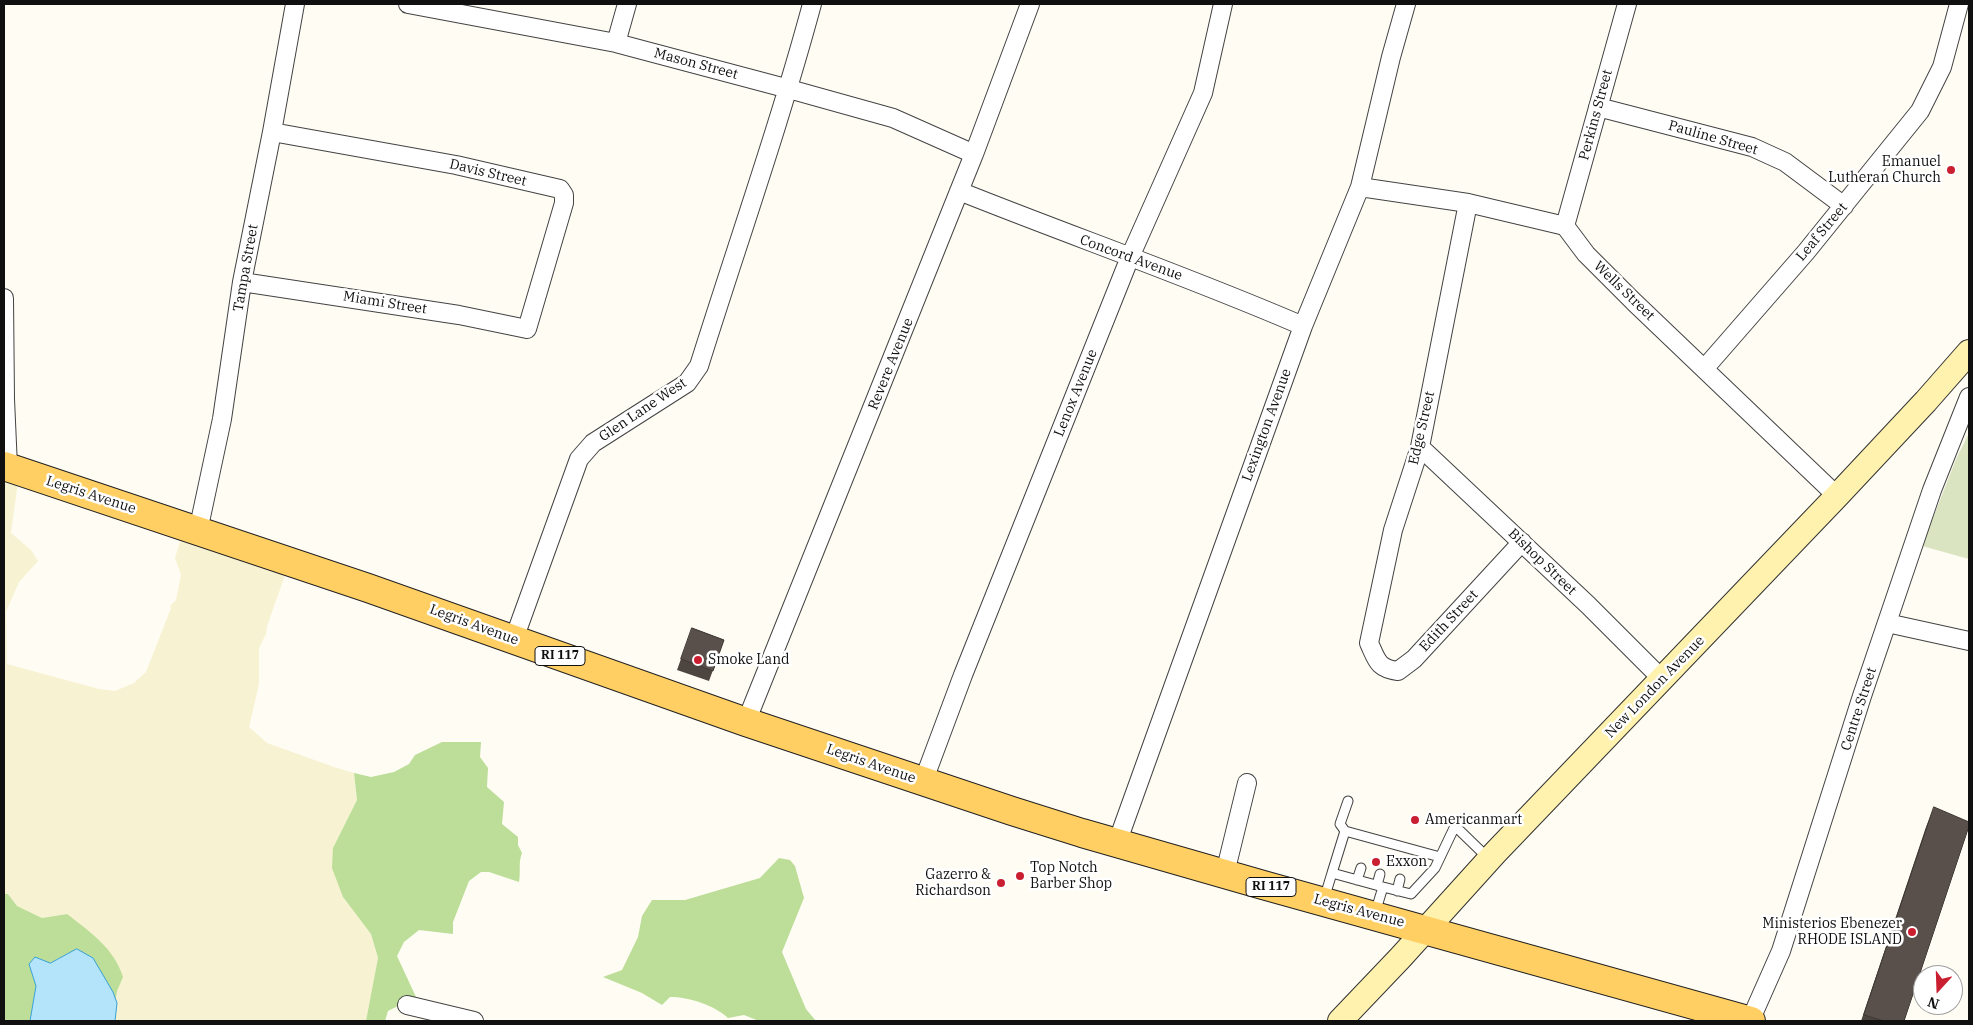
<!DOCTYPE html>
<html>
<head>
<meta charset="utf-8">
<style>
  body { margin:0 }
  #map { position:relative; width:1973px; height:1025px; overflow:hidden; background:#fffcf3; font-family:"IBM Plex Serif",serif }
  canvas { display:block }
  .frame { position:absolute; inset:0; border:5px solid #101010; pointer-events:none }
  .north { position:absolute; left:1913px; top:965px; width:50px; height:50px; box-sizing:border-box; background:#fff; border:1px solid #9f9f9f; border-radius:50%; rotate:200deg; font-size:14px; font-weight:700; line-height:20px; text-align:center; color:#101010 }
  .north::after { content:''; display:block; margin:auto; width:18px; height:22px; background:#c91f31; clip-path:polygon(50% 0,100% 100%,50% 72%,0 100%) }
</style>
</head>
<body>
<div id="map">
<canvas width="1973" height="1025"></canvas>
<div class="frame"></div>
<div class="north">N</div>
</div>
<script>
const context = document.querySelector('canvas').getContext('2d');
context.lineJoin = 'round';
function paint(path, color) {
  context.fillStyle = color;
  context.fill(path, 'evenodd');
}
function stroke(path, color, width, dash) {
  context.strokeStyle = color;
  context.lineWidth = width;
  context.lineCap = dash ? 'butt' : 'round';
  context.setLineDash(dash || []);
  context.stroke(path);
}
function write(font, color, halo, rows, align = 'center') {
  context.font = font + ' "IBM Plex Serif",serif';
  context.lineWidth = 5;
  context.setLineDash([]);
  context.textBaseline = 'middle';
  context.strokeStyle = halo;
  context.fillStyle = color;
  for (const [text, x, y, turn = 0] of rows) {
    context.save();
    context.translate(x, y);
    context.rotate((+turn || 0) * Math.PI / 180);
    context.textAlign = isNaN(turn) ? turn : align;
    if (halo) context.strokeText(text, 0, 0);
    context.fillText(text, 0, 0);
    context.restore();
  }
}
paint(new Path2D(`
  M4 467 19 474 11 533 31 550 38 561 19 582 6 612 7 664 99 689 115 691 134 683 146 672 171 608 170 606 176 600 181 575 175 558 184 529 289 564 267 626 266 634 259 648V684L249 727 267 743 334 767 354 773 357 800 333 848 343 897 371 934 378 959 366 1021H115L116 991 123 977 67 914 42 918 17 906 8 894H4Z`), '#f7f2d1');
paint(new Path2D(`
  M442 742H481L480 757 488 768 487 787 504 802 502 824 518 837V845L522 853C518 863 521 871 519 882L489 872H481L469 881 453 922V934L419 930 404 942 397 956 416 997 388 1011 385 1021H366L378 958 371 934 343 897 332 868 333 848 357 800 354 773 371 777 394 772 409 764 415 755Z
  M779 858 790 860 795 866 804 898 782 952 806 1009 816 1021H759L744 1015 728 1018C714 1005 689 997 670 997L662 1005 642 993 603 977 622 970 638 937 642 916 652 900H685L760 878Z
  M4 894H8L17 906 42 918 67 914C90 932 114 948 123 977L117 991 115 1003 113 992 77 949 50 963 29 964 36 986 30 1021H4Z`), '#bcde98');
paint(new Path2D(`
  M1969 433V559L1922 546 1956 459Z`), '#dbe4c1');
const water = new Path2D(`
  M77 949 93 958 113 992 117 1003 115 1021H30L36 986 29 964 35 957 50 963Z`);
paint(water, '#b4e4fa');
stroke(water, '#37a0d5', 1);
const lane = new Path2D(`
  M1345 831 1340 824 1348 801
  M1332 873 1345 831 1440 857
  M1357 880 1361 868
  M1377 885 1380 874
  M1397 891 1400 879
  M1324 899 1332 873 1383 887
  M1375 913 1383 887 1411 894 1435 868 1455 826 1488 858`);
const street = new Path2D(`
  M408 4 616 43 789 89 893 118 974 154
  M616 43 627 4
  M1598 107 1752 147 1785 162 1844 206
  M1360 187 1468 203 1565 226 1586 254 1634 302 1837 496
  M959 191C1074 237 1190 277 1303 326
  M1468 203 1420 447 1393 530 1369 643C1377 660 1377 668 1398 671L1414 659 1522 542
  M1565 226 1627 4
  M242 282 459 315 527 329 564 203V195L560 189 456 165 272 132
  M4 298 5 399 8 467
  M1704 369 1806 252 1920 111 1942 67 1959 4
  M1420 447 1588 605 1662 679
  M198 531 222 419 242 282 272 132 295 4
  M1887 623 1969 641
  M514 639 579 459 593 443 687 383 699 366C737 245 779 126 812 4
  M746 722 974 154 1030 4
  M923 782 963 675 1130 257 1203 93 1223 4
  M1117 843 1303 326 1360 187 1391 57 1406 4
  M1225 873 1247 783
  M407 1005 474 1021
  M1750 1021 1781 951 1862 696 1932 490 1969 397`);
const secondary = new Path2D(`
  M1340 1021 1401 957 1495 853 1837 496 1926 401 1969 352`);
const primary = new Path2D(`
  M4 466 368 588 746 722 1012 811 1082 833 1263 885 1751 1021`);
stroke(lane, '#434343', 11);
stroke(street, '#434343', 20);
stroke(secondary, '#323232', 26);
stroke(primary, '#212121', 30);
stroke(lane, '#fff', 9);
stroke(street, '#fff', 18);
stroke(secondary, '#fff1ae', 24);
stroke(primary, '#ffcf63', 28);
paint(new Path2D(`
  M692 628 724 640 709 681 677 670Z
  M1934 807 1904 1021H1861L1926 827Z`), '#4d4540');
const building = new Path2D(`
  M692 628 724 640 713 671 681 659Z
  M1934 807 1969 822V826L1904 1021H1884L1864 1015Z`);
paint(building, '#59504b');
stroke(building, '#3e3834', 1);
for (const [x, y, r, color] of [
  [1951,170,5,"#c91f31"],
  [698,660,5,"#c91f31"],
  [1415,820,5,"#c91f31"],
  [1376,862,5,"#c91f31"],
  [1020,876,5,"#c91f31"],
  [1001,883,5,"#c91f31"],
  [1912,932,5,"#c91f31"]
]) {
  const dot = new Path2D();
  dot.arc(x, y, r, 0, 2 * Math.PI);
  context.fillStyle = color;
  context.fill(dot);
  stroke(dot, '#fff', 2);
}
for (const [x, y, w] of [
  [560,656,50],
  [1271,887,50]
]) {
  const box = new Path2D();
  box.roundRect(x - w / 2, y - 9.5, w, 19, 4);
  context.fillStyle = '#fff';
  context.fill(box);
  stroke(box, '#101010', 1);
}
write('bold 12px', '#101010', null, [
  ["RI 117",560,656],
  ["RI 117",1271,887]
]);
write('14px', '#101010', '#fff', [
  ["Mason Street",696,64,15],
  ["Perkins Street",1596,115,-75],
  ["Pauline Street",1713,138,16],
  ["Davis Street",488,173,13],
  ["Leaf Street",1822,232,-50],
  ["Concord Avenue",1131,258,20],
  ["Tampa Street",246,268,-80],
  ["Wells Street",1624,291,44],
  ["Miami Street",385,303,9],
  ["Revere Avenue",891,364,-68],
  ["Lenox Avenue",1076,393,-68],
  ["Glen Lane West",643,410,-34],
  ["Lexington Avenue",1267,425,-70],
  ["Edge Street",1422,428,-77],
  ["Legris Avenue",91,495,18],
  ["Bishop Street",1542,562,44],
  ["Edith Street",1449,621,-47],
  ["Legris Avenue",474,625,20],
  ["New London Avenue",1655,687,-46],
  ["Centre Street",1859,709,-72],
  ["Legris Avenue",871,764,19],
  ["Legris Avenue",1359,911,15]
]);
write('14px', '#101010', '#fff', [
  ["Emanuel",1941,162,"right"],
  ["Lutheran Church",1941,178,"right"],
  ["Smoke Land",708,660],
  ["Americanmart",1425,820],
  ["Exxon",1386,862],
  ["Top Notch",1030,868],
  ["Barber Shop",1030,884],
  ["Gazerro &",991,875,"right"],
  ["Richardson",991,891,"right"],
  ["Ministerios Ebenezer",1902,924,"right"],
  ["RHODE ISLAND",1902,940,"right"]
], 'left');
</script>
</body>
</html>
